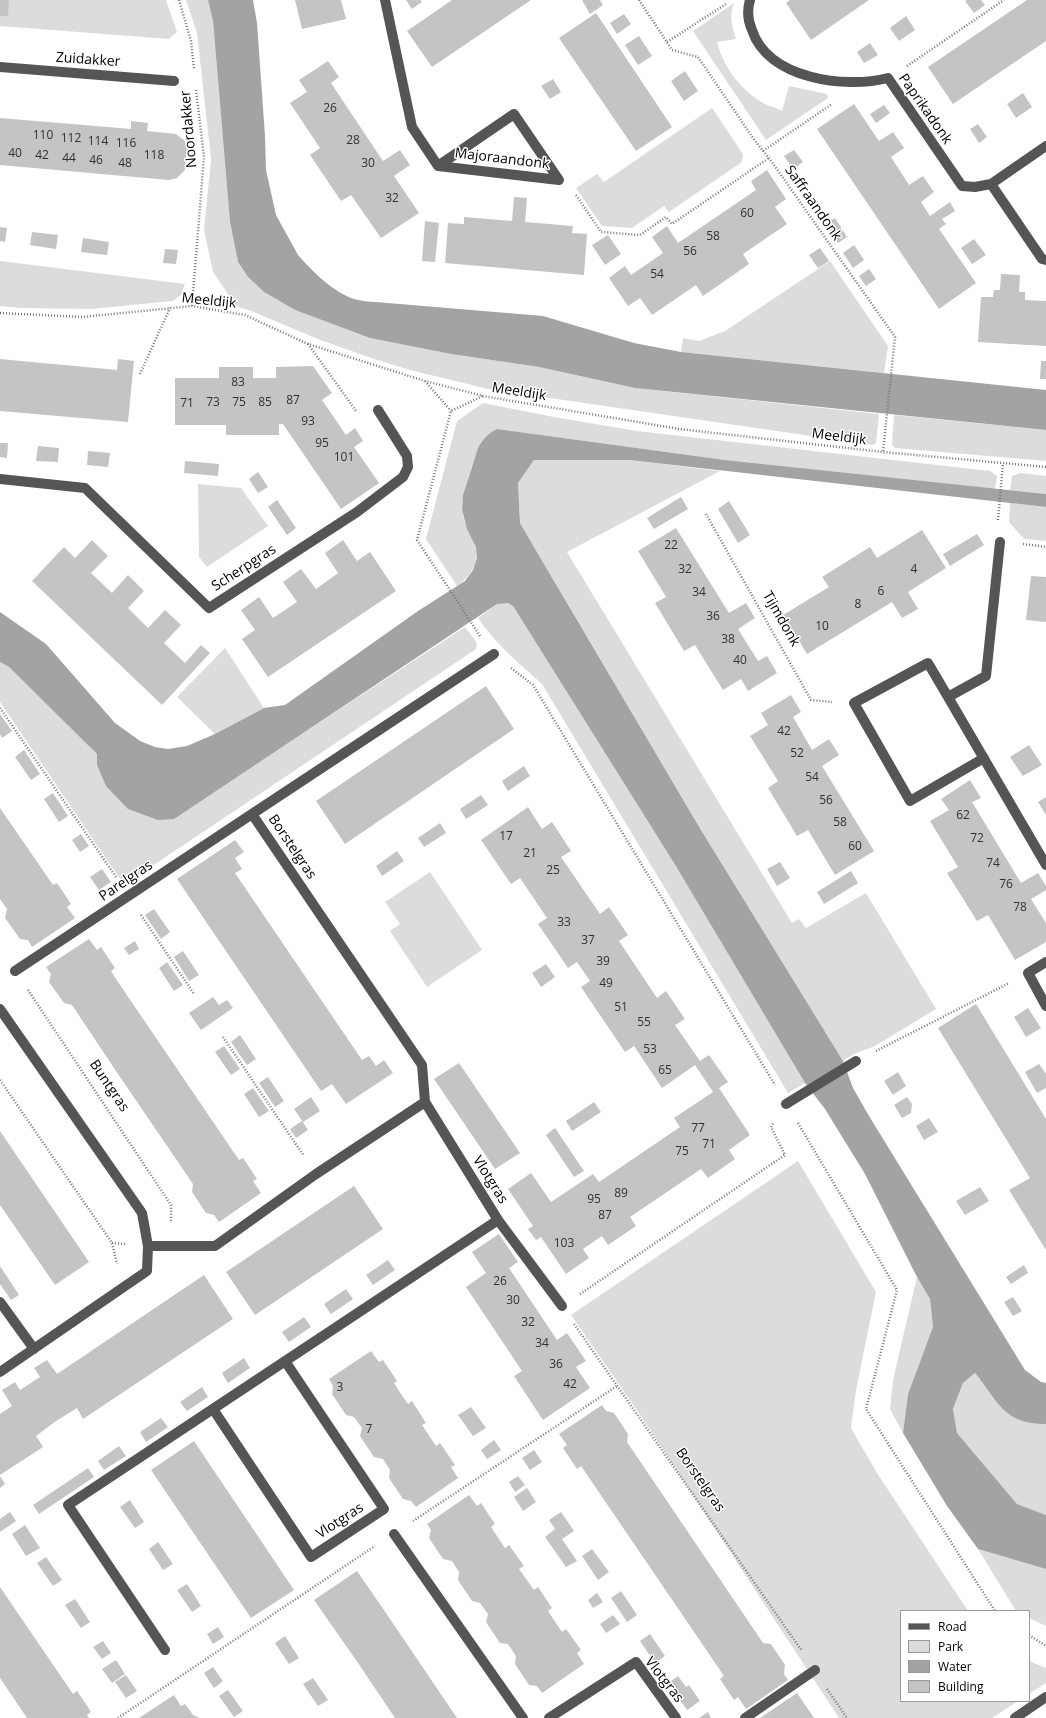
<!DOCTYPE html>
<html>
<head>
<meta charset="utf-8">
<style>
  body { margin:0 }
  #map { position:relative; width:1046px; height:1718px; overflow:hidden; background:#fff; font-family:"Open Sans",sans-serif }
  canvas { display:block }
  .legend { position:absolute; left:900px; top:1610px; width:130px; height:92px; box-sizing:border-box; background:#fff; border:1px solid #999; margin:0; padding:5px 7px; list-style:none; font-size:12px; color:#000 }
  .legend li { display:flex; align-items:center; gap:8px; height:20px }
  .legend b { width:20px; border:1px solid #999 }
</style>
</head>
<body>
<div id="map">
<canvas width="1046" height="1718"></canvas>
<ul class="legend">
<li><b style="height:5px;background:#555"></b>Road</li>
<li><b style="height:11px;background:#dcdcdc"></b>Park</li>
<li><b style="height:11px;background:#a3a3a3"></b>Water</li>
<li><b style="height:11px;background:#c4c4c4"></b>Building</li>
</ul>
</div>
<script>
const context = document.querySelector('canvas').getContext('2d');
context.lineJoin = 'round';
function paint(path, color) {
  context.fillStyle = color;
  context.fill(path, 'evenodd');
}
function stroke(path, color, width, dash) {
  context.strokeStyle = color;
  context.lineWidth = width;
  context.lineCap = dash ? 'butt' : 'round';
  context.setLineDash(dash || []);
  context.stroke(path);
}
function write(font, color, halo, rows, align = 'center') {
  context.font = font + ' "Open Sans",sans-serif';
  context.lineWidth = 3;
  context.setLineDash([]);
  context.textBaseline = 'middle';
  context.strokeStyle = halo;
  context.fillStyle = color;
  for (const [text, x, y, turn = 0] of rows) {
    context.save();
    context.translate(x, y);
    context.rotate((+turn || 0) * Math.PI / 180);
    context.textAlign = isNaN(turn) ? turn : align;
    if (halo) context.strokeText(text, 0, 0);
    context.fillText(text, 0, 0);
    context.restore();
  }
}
paint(new Path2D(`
  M0 0H166L177 32 169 39 0 26Z
  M186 0H208L213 21 230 222 238 262 248 277 264 292 295 310 370 338 451 354 539 367 635 388 879 414 876 443 873 445 488 389 410 370 374 359 315 338 254 312 236 306 213 272 204 230 211 159 197 33Z
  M734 3C729 15 732 27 736 39L717 42C723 67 742 92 765 104 771 107 777 108 782 111L789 86 827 94 828 98 766 140 693 31Z
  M712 108 743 154 742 162 669 212 664 206 632 228 602 226 576 188 597 174 604 182Z
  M0 261 185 284 181 295 173 301 91 309 21 308 0 306Z
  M830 261 888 346 884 373 681 352 683 338 699 341 725 331Z
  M483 403 554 417 637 431 990 471 997 476 995 489 725 460 497 429C491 432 484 437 481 442 475 455 461 497 462 510 463 524 472 535 476 547 480 563 469 578 457 586L426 539 457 421Z
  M894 415 1046 430V461L895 448 892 445Z
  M534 460H629L720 471 567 552 792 923 799 919 806 928 866 893 936 1009 875 1046 854 1054 843 1061 701 830 520 523 518 483Z
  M1021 473 1046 476V494L1010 490 1012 476Z
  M198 484 241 488 268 526 207 567 199 557Z
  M1010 503 1046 507V541L1024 539 1009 522Z
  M504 602 508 603 513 606 674 863 805 1083 788 1093 542 684C519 663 495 644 478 618L497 604Z
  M465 627 477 643 476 649 124 885 0 702V662L9 667 97 754V765L174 818Z
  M225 648 264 708 215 734 177 697Z
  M430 872 482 950 427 987 390 931 400 924 385 902Z
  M798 1161 876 1292 856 1390 851 1427 852 1430 877 1473 968 1611H901V1701H1018L992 1718H839L641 1416 571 1315Z
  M917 1277 930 1299 933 1327 908 1394 903 1433 890 1409 893 1380Z
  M975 1373 984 1384 1043 1424H1046V1515L1017 1504 957 1433 953 1409 963 1383Z
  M978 1549 1046 1569V1626L1029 1618V1611H1016Z
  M1029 1661 1046 1668V1683L1029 1694Z`), '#dcdcdc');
paint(new Path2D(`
  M208 0H253L257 23 265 136 266 170 276 215 298 255C313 272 333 292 354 299 361 301 369 302 376 302L543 316 634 343 681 352 1046 390V430L635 388 539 367 451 354 370 338 295 310 264 292 248 277 238 262 230 222 213 21Z
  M497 429 725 460 1046 494V507L629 460H534L518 483 520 523 544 564 701 830 843 1061 853 1088 869 1116 1025 1370 1041 1382 1046 1383V1424C1003 1424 999 1402 975 1373L963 1383 953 1409 957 1433 1017 1504 1046 1515V1569L978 1549 947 1506 903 1433 908 1394 933 1327 930 1299 917 1277 865 1174 825 1109 805 1083 674 863 513 606 508 603 497 604 174 819 158 820 128 809 106 786 97 765V754L9 667 0 662V612L46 644 115 723 140 741 155 747 168 749 187 746 215 734 264 708 285 705 418 611 465 581 473 570 477 558 476 547 467 529 462 510 463 495 478 448C482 440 488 433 497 429Z`), '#a3a3a3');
paint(new Path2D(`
  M0 0H9L8 16H0Z
  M295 0H341L346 19 302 29Z
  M406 0H420L422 2 412 9Z
  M452 0H531L432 67 407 31Z
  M582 0H600L603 5 590 14Z
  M790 0H869L811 40 786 3Z
  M967 0H981L985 5 974 13 965 1Z
  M1027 0H1046V41L953 104 928 67Z
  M596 13 672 127 636 151 559 38Z
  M624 14 631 24 617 34 610 23Z
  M906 16 915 30 899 41 890 28Z
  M639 36 652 56 638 65 625 45Z
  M870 43 878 55 864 63 857 52Z
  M328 61 339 77 331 83 383 161 400 150 410 165 394 176 419 213 381 238 351 195 341 201 310 155 320 148 290 103 307 92 299 80Z
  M685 71 698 91 684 101 671 81Z
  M553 79 561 92 550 99 541 86Z
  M1023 93 1032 107 1016 118 1007 104Z
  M854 104 879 141 893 132 904 148 891 157 909 185 923 176 934 192 921 202 930 216 950 202 955 211 942 219 946 224 939 229 976 283 939 309 817 129Z
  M884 105 890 113 876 123 870 114Z
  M0 118 131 129V121L148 123 147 131 176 134 185 141 187 149 185 170 177 178 169 180 0 165Z
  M978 124 987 137 979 143 970 129Z
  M794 150 803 162 793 169 784 156Z
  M767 170 786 199 775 207 787 224 743 254 749 264 703 296 696 285 652 315 640 298 628 306 609 278 625 266 631 275 663 253 652 237 667 226 678 243 756 190 751 181Z
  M514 197 527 198 525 222 573 226 572 233 587 234 584 275 445 263 448 223 464 224V217L512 221Z
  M835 218 847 237 838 243 825 224Z
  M425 221 439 223 435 262 422 261Z
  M0 227 7 228 5 242 0 241Z
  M32 232 58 235 56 249 30 245Z
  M608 235 621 254 605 265 592 245Z
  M83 238 109 242 107 255 81 252Z
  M974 239 986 255 972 264 961 248Z
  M854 245 864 260 853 268 843 253Z
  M820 248 829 261 818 268 809 255Z
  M165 249 178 250 176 264 163 263Z
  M869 269 876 279 866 286 859 276Z
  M1001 274 1020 275 1019 292H1025V300L1046 301V346L978 342 981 297H993L994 290H1000Z
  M0 359 117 370 118 359 134 361 128 422 0 411Z
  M1041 361H1046V379H1040Z
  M313 366 332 393 322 400 346 435 355 428 363 441 354 447 379 483 341 509 283 424H279V435H226V425H175V378H219V367H253V378H276V367Z
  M0 443H8L7 458 0 457Z
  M38 446 59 448 58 462 36 461Z
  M88 451 110 453 108 467 87 465Z
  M185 461 219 464 218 476 184 473Z
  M258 472 268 487 258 493 249 479Z
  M681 497 688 509 654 529 647 518Z
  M277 500 296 528 287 535 268 507Z
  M729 501 750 535 738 543 718 509Z
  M676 528 729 613 746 603 755 618 738 629 758 661 767 656 777 673 748 691 741 679 723 690 695 645 684 651 655 603 666 597 638 551Z
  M922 530 946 568 908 592 918 609 902 618 892 602 807 654 783 615 829 587 822 577 870 547 877 558Z
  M977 534 984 545 950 566 943 554Z
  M92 540 108 556 91 573 112 593 128 575 144 591 128 608 148 628 165 610 181 625 164 643 185 663 201 645 210 653 162 705 32 581 64 547 75 558Z
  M343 540 357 561 370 552 396 591 268 677 242 639 255 630 241 610 259 597 273 618 297 602 283 582 301 569 316 589 338 573 325 553Z
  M1031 576 1046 577V622L1026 620Z
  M486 686 514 729 345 844 316 801Z
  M791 695 801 712 793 717 812 750 829 739 839 755 822 766 874 851 835 875 808 830 797 836 768 788 778 781 750 736 768 725 761 713Z
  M0 714 12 731 2 738 0 734Z
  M1029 745 1042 765 1023 776 1010 757Z
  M24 750 40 774 31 780 15 757Z
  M524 766 530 776 508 791 502 781Z
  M970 780 981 798 972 802 1021 883 1038 873 1046 886V890L1031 899 1046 923V942L1015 960 988 915 977 921 947 873 958 867 930 821 949 810 941 799Z
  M53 793 68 816 59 822 44 799Z
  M481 795 488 805 466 819 460 809Z
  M1046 797V815L1038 802Z
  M528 807 542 829 552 822 571 851 561 857 600 914 609 907 628 935 619 941 657 998 666 991 685 1019 675 1025 700 1061 709 1055 728 1082 719 1088 750 1135 729 1150 735 1159 708 1178 701 1169 630 1217 636 1226 608 1245 602 1236 583 1249 589 1258 566 1274 541 1237 536 1240 528 1229 533 1226 508 1189 531 1173 551 1202 593 1174 599 1182 680 1127 674 1118 713 1092 695 1065 662 1088 634 1046 625 1052 581 987 590 981 577 962 568 968 538 924 547 918 520 878 511 884 481 840Z
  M0 808 53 885 57 883 71 904 67 907 75 918 32 947 28 940 20 939 5 918 7 909 0 899Z
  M440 823 446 833 424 847 418 838Z
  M81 834 89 846 80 852 72 840Z
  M235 840 244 852 235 858 242 869 235 873 362 1060 369 1056 376 1066 384 1060 393 1073 346 1104 332 1084 321 1091 177 879Z
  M397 851 404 861 382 876 376 866Z
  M780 862 790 878 777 886 767 869Z
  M102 869 111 882 99 890 90 877Z
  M851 871 858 883 824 904 817 892Z
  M154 909 170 932 161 939 145 915Z
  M89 939 97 950 101 947 115 968 111 971 118 982 239 1160 243 1158 257 1179 253 1181 261 1193 219 1222 214 1215 206 1213 192 1192 193 1184 118 1074 72 1005 64 1003 49 982 51 974 46 967Z
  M135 941 139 949 129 955 124 948Z
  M183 951 199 975 189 981 174 957Z
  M167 962 183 985 174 991 159 968Z
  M546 964 555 977 541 987 532 973Z
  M213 997 219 1005 227 1000 233 1008 201 1030 189 1013Z
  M976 1004 1046 1119V1250L1009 1190 1030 1178 938 1028Z
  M1028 1008 1041 1028 1026 1037 1014 1017Z
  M240 1035 256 1059 247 1065 231 1042Z
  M224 1046 240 1069 231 1075 215 1052Z
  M459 1063 520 1153 495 1169 434 1079Z
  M1039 1064 1046 1074V1088L1037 1093 1025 1072Z
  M898 1072 906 1086 893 1095 884 1081Z
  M268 1077 284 1101 275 1107 259 1083Z
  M253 1088 269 1111 259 1117 244 1094Z
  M311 1097 320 1111 303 1122 294 1109Z
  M907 1097 912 1104 911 1113 902 1118 894 1105Z
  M594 1102 601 1112 572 1131 566 1121Z
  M929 1118 938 1132 924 1140 916 1126Z
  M302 1121 308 1130 296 1138 290 1129Z
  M555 1128 584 1171 574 1177 546 1135Z
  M0 1131 89 1262 55 1285 0 1205Z
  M354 1186 383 1229 255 1315 226 1272Z
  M980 1187 989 1201 965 1215 956 1201Z
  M499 1234 518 1262 509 1268 557 1340 567 1333 586 1361 576 1367 590 1388 543 1420 514 1376 522 1371 466 1287 486 1273 472 1252Z
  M388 1260 395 1270 373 1285 366 1275Z
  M1024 1265 1028 1273 1011 1284 1006 1277Z
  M0 1266 19 1295 11 1300 0 1284Z
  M204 1275 233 1319 83 1419 77 1408 56 1421 36 1436 43 1447 0 1475V1414L12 1406 2 1390 15 1382 20 1390 40 1377 34 1368 47 1360 57 1374Z
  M346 1289 353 1299 331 1314 324 1304Z
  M1013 1297 1022 1311 1013 1316 1004 1302Z
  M304 1317 311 1327 289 1342 282 1332Z
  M371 1351 379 1362 383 1360 397 1381 394 1383 401 1394 408 1404 412 1401 426 1423 422 1425 436 1446 440 1443 455 1465 451 1467 458 1478 416 1507 411 1501 403 1499 389 1478 390 1470 383 1459 374 1457 360 1436 362 1428 354 1417 346 1415 332 1394 333 1386 329 1379Z
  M244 1358 250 1368 228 1383 222 1373Z
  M202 1387 208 1397 187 1411 180 1402Z
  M602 1405 606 1411 614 1413 628 1434 627 1442 759 1637 763 1643 771 1644 785 1665 784 1674 788 1680 746 1709 738 1697 734 1700 720 1679 724 1676 581 1466 577 1469 563 1448 567 1445 559 1434Z
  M471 1407 486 1428 473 1436 458 1415Z
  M161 1418 168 1427 146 1442 140 1432Z
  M494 1440 501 1450 487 1459 481 1450Z
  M194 1441 294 1590 251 1618 151 1470Z
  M119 1446 126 1456 104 1470 98 1461Z
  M534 1450 542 1462 530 1470 522 1458Z
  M88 1468 94 1477 39 1514 33 1505Z
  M0 1476 5 1484 0 1488Z
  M518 1476 525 1485 515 1492 509 1482Z
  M527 1488 536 1502 523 1511 514 1497Z
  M469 1495 477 1506 481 1503 495 1524 491 1527 505 1548 509 1545 524 1566 519 1569 534 1590 538 1587 552 1608 548 1611 562 1632 566 1629 581 1650 577 1653 584 1664 542 1693 537 1686 529 1685 515 1664 516 1656 508 1644 500 1643 486 1622 488 1614 480 1603 472 1601 458 1580 459 1572 452 1561 443 1559 429 1538 431 1530 427 1524Z
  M130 1500 144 1522 135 1528 120 1507Z
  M10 1512 16 1521 0 1532V1519Z
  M561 1512 574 1531 562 1539 577 1561 566 1567 545 1537 555 1529 549 1520Z
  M25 1525 40 1548 26 1556 12 1534Z
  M158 1542 173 1564 163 1570 149 1549Z
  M592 1549 609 1572 598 1580 582 1556Z
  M46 1557 62 1580 53 1586 37 1563Z
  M357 1571 386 1613 457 1718H395L358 1663 314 1600Z
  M187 1584 201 1606 192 1612 177 1590Z
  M0 1587 73 1694 77 1691 84 1701 91 1712 87 1715 89 1718H27L0 1678Z
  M621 1591 637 1615 627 1622 611 1598Z
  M597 1593 603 1602 593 1608 588 1600Z
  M75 1599 90 1622 81 1628 65 1605Z
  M613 1615 620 1624 606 1633 600 1624Z
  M218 1627 224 1637 213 1644 207 1634Z
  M650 1634 665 1656 655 1663 640 1641Z
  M285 1636 299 1658 289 1664 275 1643Z
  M103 1641 111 1653 102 1659 93 1647Z
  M116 1660 125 1674 112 1683 102 1669Z
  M213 1667 223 1681 214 1688 204 1673Z
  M126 1675 137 1691 126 1698 115 1682Z
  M678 1676 686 1687 689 1685 700 1701 687 1710 668 1683Z
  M313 1678 328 1700 318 1706 303 1684Z
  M228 1690 243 1711 234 1717 219 1696Z
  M797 1693 814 1718H760Z
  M174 1695 181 1706 185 1704 193 1715 200 1718H139Z
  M708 1712 711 1718H699Z`), '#c4c4c4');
stroke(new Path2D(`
  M179 0 191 41 194 69
  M639 0 672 50 698 57 755 141 769 158 895 337 883 452
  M667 42 726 4
  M907 66 1004 0
  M763 151 832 104
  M576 195 601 232 640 235 666 217 672 224 769 158
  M192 306 204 157 196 90
  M0 313 82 317 192 306 245 315 308 344 425 381 483 396 679 429 883 452 1046 467
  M308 344 356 411
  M140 374 170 308
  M425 381 451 411
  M706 514 811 700 832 702
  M998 520 1003 463
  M1023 544 1046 547
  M480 636 417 540 451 411 483 396
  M511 668 533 685 775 1085
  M0 708 116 877
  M141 915 194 994
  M28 990 171 1205V1223
  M223 1037 304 1156
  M876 1051 1009 983
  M0 1080 112 1243 117 1264
  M798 1123 897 1290 866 1409 995 1611
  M112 1243 125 1244
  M580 1294 785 1155 771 1127 774 1122
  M574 1324 802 1651
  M413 1521 617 1386
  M1029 1635 1046 1646
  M827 1689 847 1718
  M118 1718 375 1546`), '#777', 2.5, [1, 2]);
stroke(new Path2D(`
  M385 0 412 127 438 166 559 180 514 114 438 166
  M750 0C747 10 748 21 752 30 768 79 845 89 888 78L962 186 975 187 991 184
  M0 67 174 81
  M1046 146 991 184 1042 259 1046 260
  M0 479 85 488 209 608 357 512 403 477 408 467 407 456 378 410
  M948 697 1046 865
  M984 758 910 801 854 703 928 663 948 697 986 676 1000 542
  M1046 962 1028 973 1046 1006
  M15 971 252 814
  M0 1009 142 1213 148 1246 147 1271 0 1372
  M786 1104 856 1061
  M498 1220 562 1306
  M148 1246H215L316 1174 425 1102
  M0 1302 34 1349
  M213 1409 311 1557 384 1509 285 1361
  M394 1534 523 1718
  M165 1650 68 1505 498 1220 425 1102 422 1065 252 814 494 654
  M549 1718 636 1662 676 1718
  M745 1718 815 1670
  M1015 1718 1046 1697`), '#555', 10);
write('12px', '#313131', null, [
  ["26",330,109],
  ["110",43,136],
  ["112",71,139],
  ["28",353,141],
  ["114",98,142],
  ["116",126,144],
  ["40",15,154],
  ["42",42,156],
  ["118",154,156],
  ["44",69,159],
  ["46",96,161],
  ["48",125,164],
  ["30",368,164],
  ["32",392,199],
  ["60",747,214],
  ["58",713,237],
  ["56",690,252],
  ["54",657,275],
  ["83",238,383],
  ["87",293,401],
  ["73",213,403],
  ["75",239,403],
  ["85",265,403],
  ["71",187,404],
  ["93",308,422],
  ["95",322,444],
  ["101",344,458],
  ["22",671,546],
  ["32",685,570],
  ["4",914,570],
  ["6",881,592],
  ["34",699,593],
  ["8",858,605],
  ["36",713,617],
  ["10",822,627],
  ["38",728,640],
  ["40",740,661],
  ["42",784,732],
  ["52",797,754],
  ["54",812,778],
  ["56",826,801],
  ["62",963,816],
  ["58",840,823],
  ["17",506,837],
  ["72",977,839],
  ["60",855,847],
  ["21",530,854],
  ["74",993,864],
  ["25",553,871],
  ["76",1006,885],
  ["78",1020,908],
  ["33",564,923],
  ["37",588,941],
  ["39",603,962],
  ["49",606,984],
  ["51",621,1008],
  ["55",644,1023],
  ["53",650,1050],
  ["65",665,1071],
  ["77",698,1129],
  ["71",709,1145],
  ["75",682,1152],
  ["89",621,1194],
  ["95",594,1200],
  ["87",605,1216],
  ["103",564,1244],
  ["26",500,1282],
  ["30",513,1301],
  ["32",528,1323],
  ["34",542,1344],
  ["36",556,1365],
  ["42",570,1385],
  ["3",340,1388],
  ["7",369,1430]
]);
write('14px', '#000', '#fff', [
  ["Zuidakker",88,60,4],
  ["Paprikadonk",925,109,55],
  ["Noordakker",189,129,-95],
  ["Majoraandonk",502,159,7],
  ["Saffraandonk",813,203,55],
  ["Meeldijk",209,301,6],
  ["Meeldijk",519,392,9],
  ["Meeldijk",839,437,7],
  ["Scherpgras",244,568,-33],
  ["Tijmdonk",781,619,60],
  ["Borstelgras",292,847,56],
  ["Parelgras",126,881,-34],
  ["Buntgras",109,1086,56],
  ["Vlotgras",490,1180,58],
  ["Borstelgras",700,1480,55],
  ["Vlotgras",340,1521,-33],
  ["Vlotgras",664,1680,52]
]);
</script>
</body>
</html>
